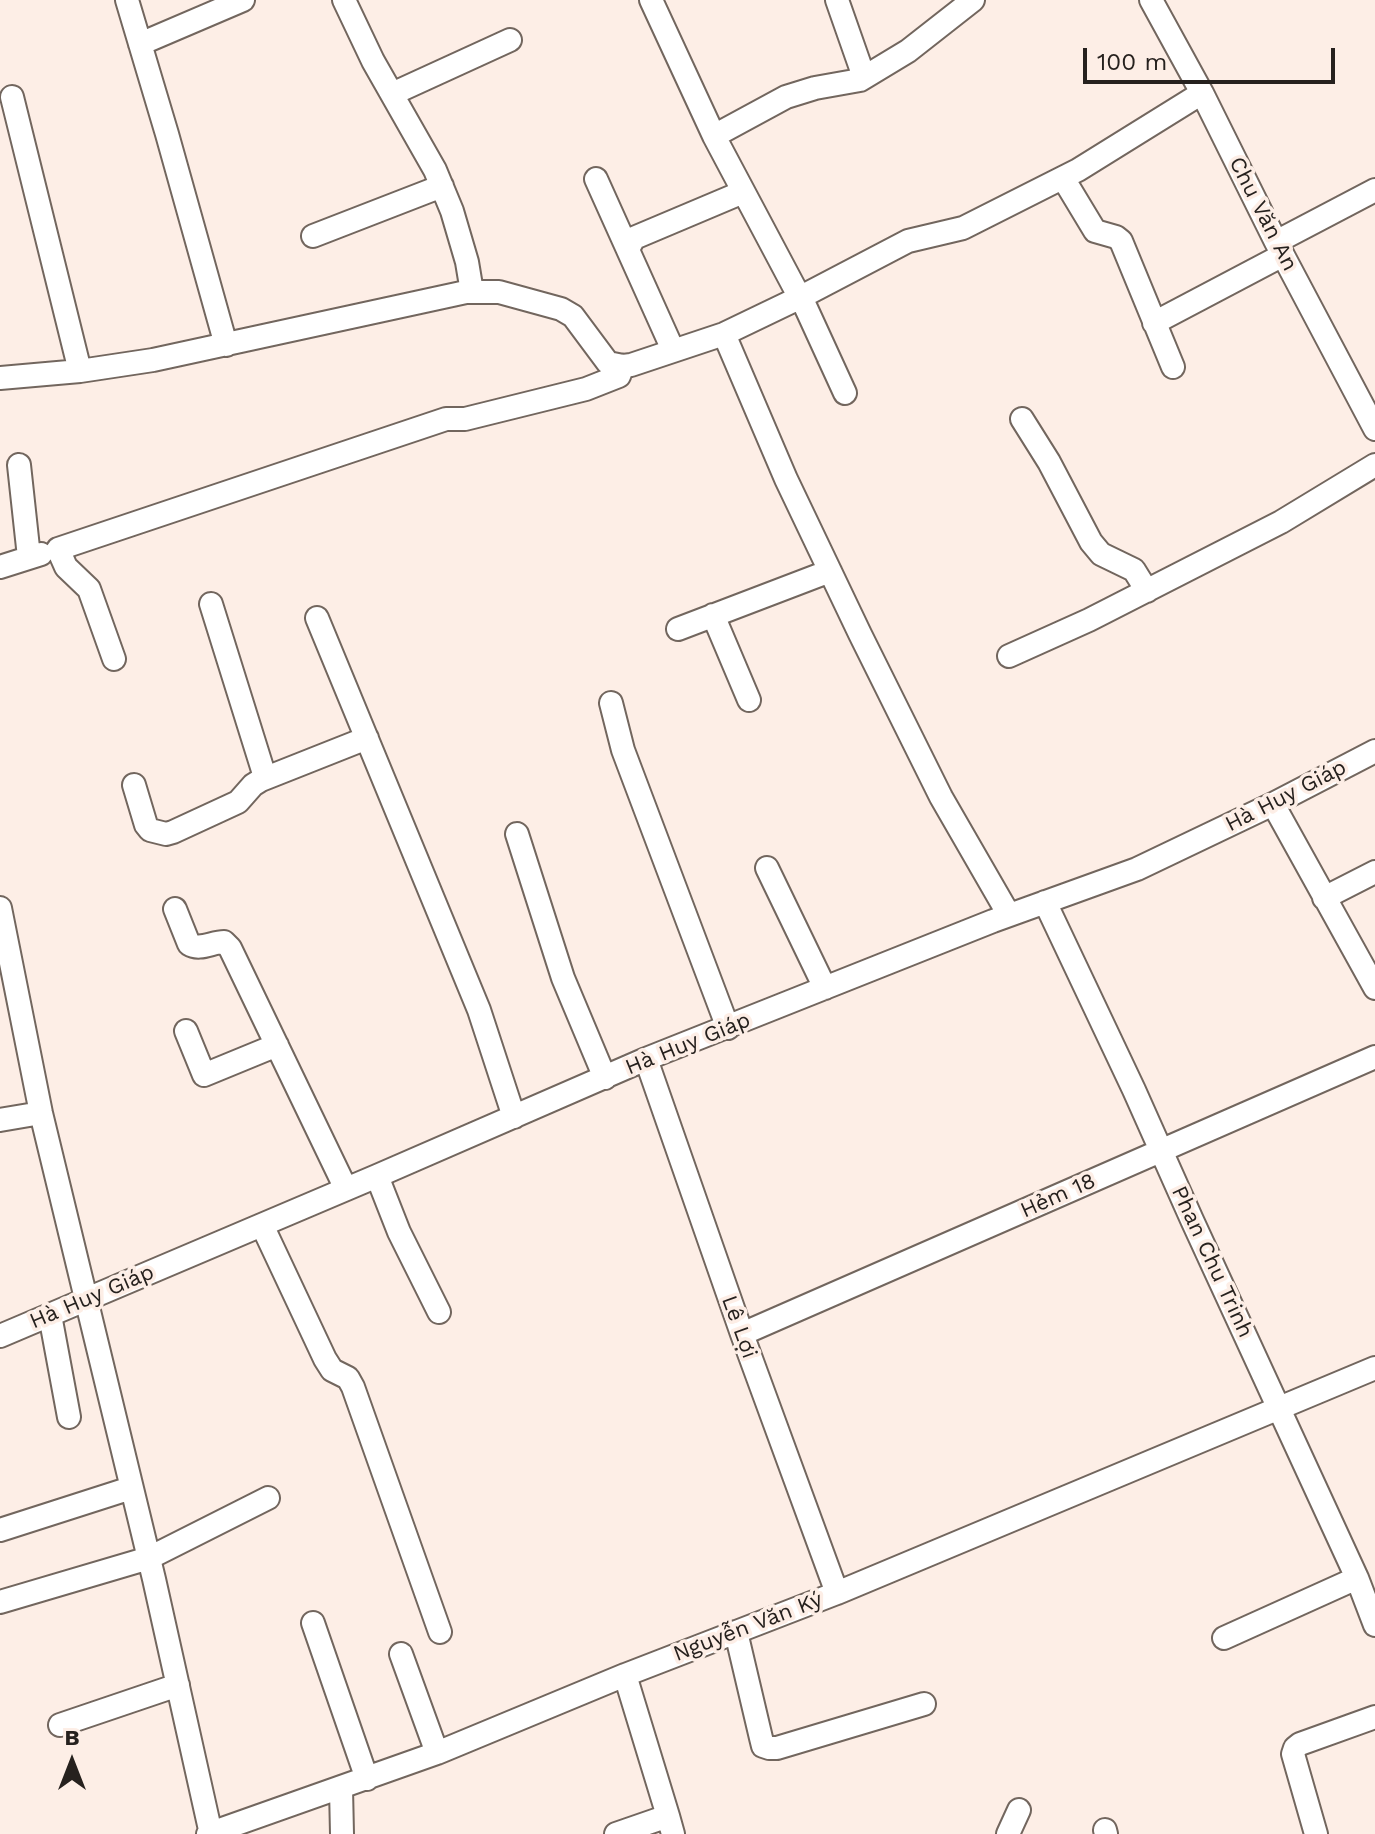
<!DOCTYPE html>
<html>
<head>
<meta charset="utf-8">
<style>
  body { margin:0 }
  #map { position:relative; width:1375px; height:1834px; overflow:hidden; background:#fdeee6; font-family:"Work Sans",sans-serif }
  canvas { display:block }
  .north { position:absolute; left:32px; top:1722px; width:80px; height:80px; -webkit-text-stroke:6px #fdeee6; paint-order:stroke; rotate:0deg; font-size:22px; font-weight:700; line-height:32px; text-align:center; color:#26211e }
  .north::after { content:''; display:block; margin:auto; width:28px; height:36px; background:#26211e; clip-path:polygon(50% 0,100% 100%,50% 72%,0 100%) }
  .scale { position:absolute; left:1083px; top:48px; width:252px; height:36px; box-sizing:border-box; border:4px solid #26211e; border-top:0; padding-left:10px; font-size:24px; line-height:28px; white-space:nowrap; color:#26211e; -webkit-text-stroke:6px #fdeee6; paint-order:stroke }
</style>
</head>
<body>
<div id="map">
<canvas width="1375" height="1834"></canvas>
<div class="north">B</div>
<div class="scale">100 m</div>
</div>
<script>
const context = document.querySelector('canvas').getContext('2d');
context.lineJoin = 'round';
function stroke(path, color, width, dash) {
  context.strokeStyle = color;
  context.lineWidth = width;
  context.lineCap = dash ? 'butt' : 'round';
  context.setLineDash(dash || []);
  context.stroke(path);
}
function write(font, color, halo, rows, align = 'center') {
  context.font = font + ' "Work Sans",sans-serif';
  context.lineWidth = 7;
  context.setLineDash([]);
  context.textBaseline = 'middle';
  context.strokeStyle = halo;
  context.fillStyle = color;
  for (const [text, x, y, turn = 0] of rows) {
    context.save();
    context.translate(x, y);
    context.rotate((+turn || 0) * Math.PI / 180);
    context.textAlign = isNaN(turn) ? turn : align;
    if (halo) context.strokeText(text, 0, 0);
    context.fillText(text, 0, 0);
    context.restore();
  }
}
const minor = new Path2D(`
  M127 0 167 134 226 345
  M344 0 373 61 435 170 452 211 467 262 472 292
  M651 0 714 136 800 298
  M837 0 864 77
  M1151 0 1202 93 1276 242 1375 429
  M140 44 243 0
  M392 94 510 40
  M12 97 80 371
  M714 136 786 97 815 88 860 80 908 51 973 0
  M1063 178 1095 231 1116 237 1121 241 1173 367
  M596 179 673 350
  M313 236 442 186
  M1276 242 1375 190
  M628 249 634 238 743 192
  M801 297 845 393
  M1154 323 1283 255
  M724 334 786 479 860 634 941 797 1009 915
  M0 378 80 371 153 360 466 292H499L561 309 573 316 608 363 623 366 631 365 724 334 801 297 908 241 963 228 1078 170 1202 93
  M1022 419 1049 462 1091 542 1101 554 1134 570 1147 591
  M19 465 29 557
  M0 567 41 554
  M211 604 265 777
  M713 615 749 700
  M317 618 479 1010 514 1117
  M678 629 830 571
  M1009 656 1089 620 1281 522 1375 465
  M114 659 89 589 66 567 58 549 446 419H465L586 389 619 376 623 366
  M611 703 623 750 728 1028
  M134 785 146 825 150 830 166 834 173 832 238 802 253 785 261 780 367 738
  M1273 804 1375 988
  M517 834 563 978 605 1078
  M767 868 825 988
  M1324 898 1375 872
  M1045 902 1134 1090 1192 1220 1357 1578 1375 1625
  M0 908 41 1113 154 1579 211 1834
  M175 909 189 944C200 951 212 942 224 942L230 948 346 1189
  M186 1031 204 1075 277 1045
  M646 1059 742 1334 837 1593
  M0 1120 41 1113
  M377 1176 399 1232 439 1312
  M262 1225 325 1359 332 1370 348 1378 353 1387 440 1632
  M50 1315 69 1417
  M742 1334 1375 1057
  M0 1336 377 1176 646 1059 993 921 1137 869 1273 804 1375 751
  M0 1530 131 1488
  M0 1602 149 1558 268 1498
  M313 1623 367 1779
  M736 1632 761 1738 763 1746 769 1748H777L924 1704
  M1224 1638 1357 1578
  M401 1654 437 1753
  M625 1675 668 1816
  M60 1725 178 1685
  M341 1788 342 1834
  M1105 1830 1106 1834
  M208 1834 437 1753 625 1675 837 1593 1375 1368
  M616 1834 668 1816 673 1834
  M1008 1834 1019 1810
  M1316 1834 1293 1754 1295 1748 1300 1744 1375 1717`);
stroke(minor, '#72665e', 26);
stroke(minor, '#fff', 22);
write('22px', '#26211e', '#fdeee6', [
  ["Chu Văn An",1263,214,63],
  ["Hà Huy Giáp",1286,796,-27],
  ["Hà Huy Giáp",688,1044,-22],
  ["Hẻm 18",1058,1196,-24],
  ["Phan Chu Trinh",1212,1262,65],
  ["Hà Huy Giáp",92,1297,-23],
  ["Lê Lợi",739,1327,70],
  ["Nguyễn Văn Ký",748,1627,-21]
]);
</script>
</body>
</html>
